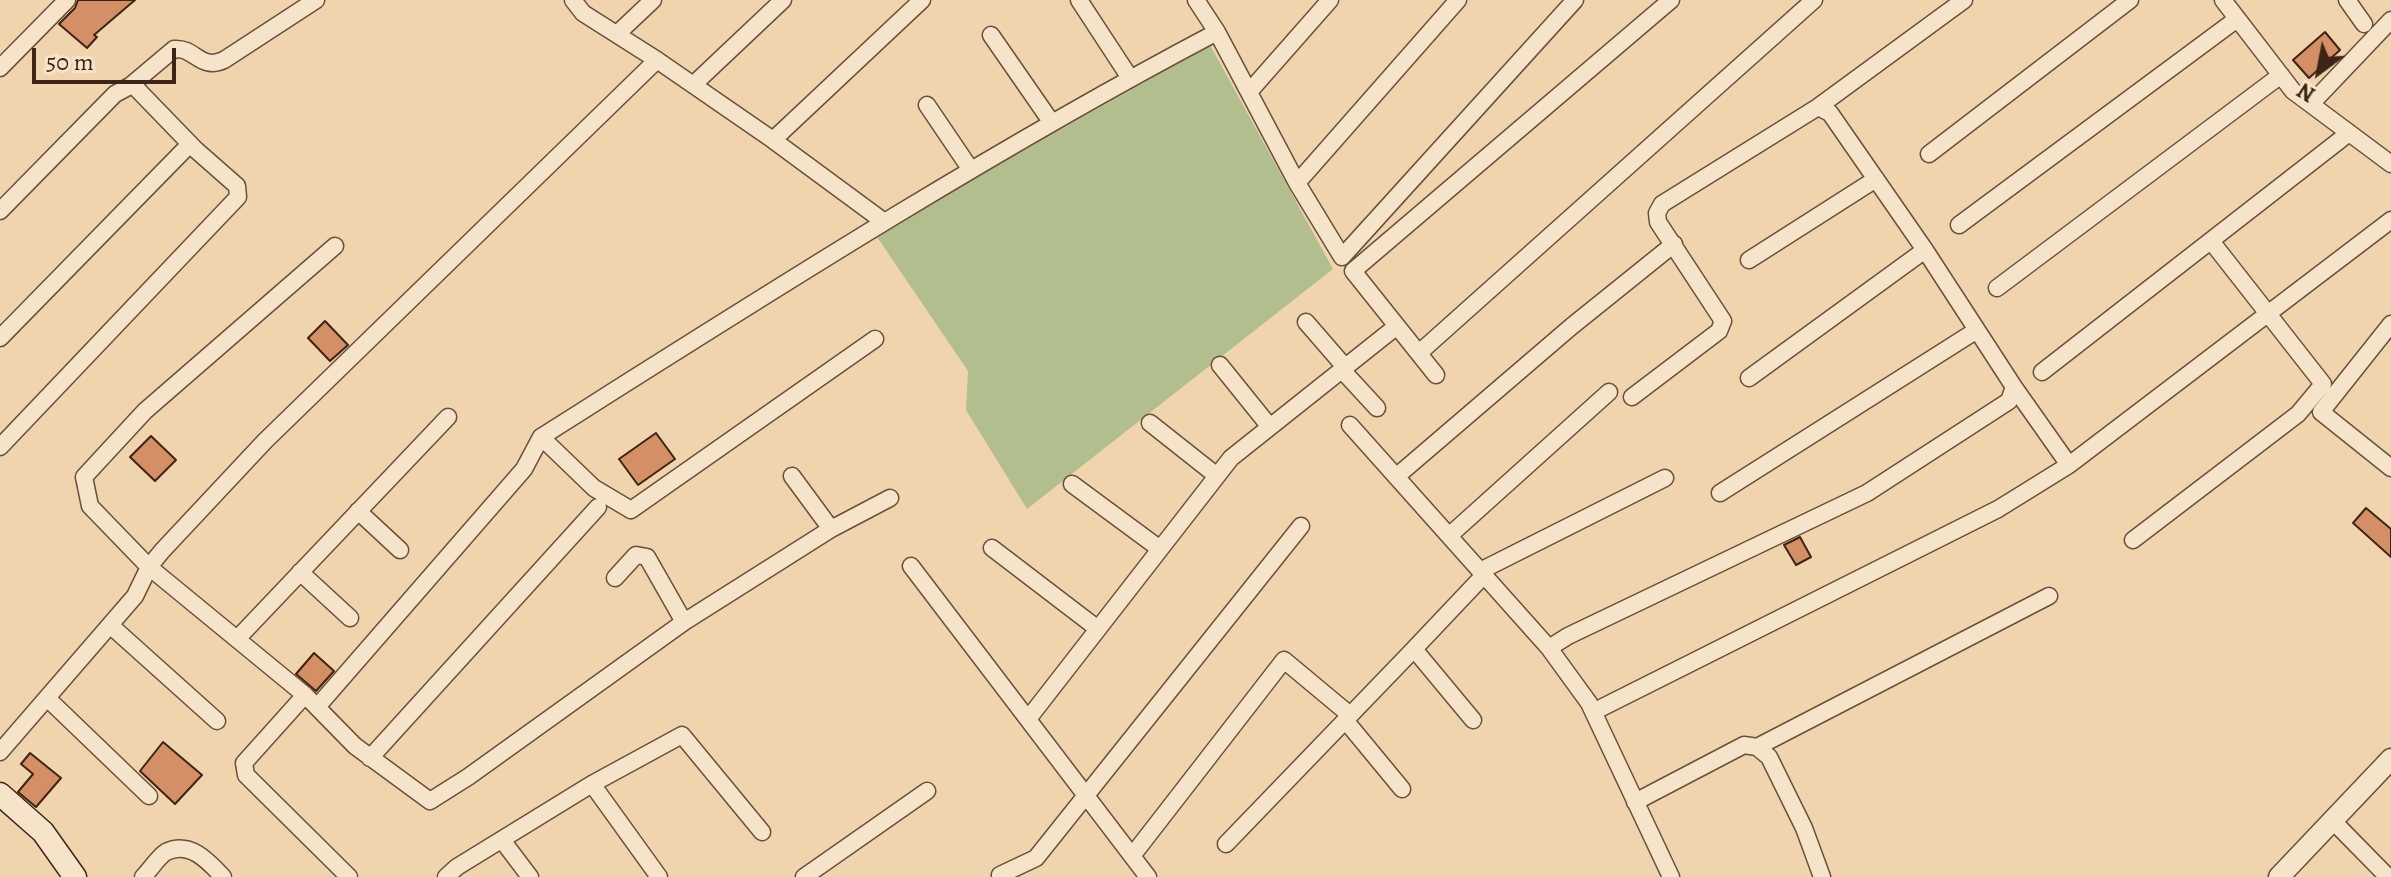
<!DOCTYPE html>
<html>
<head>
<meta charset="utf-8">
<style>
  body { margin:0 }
  #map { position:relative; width:2391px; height:877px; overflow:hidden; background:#f0d4ae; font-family:Alegreya,serif }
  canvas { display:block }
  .north { position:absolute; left:2279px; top:32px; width:80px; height:80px; -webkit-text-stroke:6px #f5e3ca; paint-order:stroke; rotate:212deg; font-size:22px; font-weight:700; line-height:32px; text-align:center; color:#3d2414 }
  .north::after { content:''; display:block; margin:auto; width:28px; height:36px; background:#3d2414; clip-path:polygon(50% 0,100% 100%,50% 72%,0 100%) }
  .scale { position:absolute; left:32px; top:48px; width:144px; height:36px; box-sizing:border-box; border:4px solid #3d2414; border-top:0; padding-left:10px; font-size:24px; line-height:28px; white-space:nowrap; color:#3d2414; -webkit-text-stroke:6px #f5e3ca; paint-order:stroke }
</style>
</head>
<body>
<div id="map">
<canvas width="2391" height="877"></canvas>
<div class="north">N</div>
<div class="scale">50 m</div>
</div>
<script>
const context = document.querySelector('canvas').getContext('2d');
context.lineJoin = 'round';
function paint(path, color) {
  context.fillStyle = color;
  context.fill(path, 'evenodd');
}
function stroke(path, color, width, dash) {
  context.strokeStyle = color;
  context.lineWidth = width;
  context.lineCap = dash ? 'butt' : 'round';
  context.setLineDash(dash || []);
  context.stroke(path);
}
paint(new Path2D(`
  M1210 45 1333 269 1027 509 966 410 968 371 875 234Z`), '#b3be8f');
const building = new Path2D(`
  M78 0H135L94 35 97 37 87 48 59 24 75 8Z
  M2325 32 2340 50 2309 78 2293 60Z
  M325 321 348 345 330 361 308 338Z
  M656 433 675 459 638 485 619 459Z
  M151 436 176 460 155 481 130 457Z
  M2366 508 2391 529V557L2353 523Z
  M1800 537 1811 557 1796 565 1784 545Z
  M314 653 334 671 316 691 296 674Z
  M163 742 202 775 175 804 140 771Z
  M30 753 61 778 36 807 18 792 33 774 21 764Z`);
paint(building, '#d58f66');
stroke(building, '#3d2414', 2);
const minor = new Path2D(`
  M1079 0 1130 78
  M2223 0 2293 91 2391 164
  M2347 0 2364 24
  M1217 32 1297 183 1342 257 1575 0
  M617 34 653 0
  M991 35 1052 123
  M657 60 773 140 883 221
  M0 68 67 0
  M693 85 783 0
  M130 86 174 49C195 47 200 71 224 60L316 0
  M1249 92 1330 0
  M2311 104 2391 20
  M927 105 971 170
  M1818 107 1964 0
  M773 140 922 0
  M1929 154 2130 0
  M1297 183 1458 0
  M0 211 115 94 130 86 135 87 196 150 237 186 238 197 0 447
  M1959 225 2237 19
  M335 246 145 411 84 477 90 506 149 567 305 695 355 746 430 801 468 777 684 622 831 529 890 498
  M1749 260 1876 179
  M1997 288 2281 75
  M1306 322 1345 367
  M2391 324 2321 412 2391 468
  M0 338 190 144
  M1419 353 1814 0
  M1220 365 1270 427
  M1342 370 1377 408
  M2042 372 2349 133
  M1436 375 1353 271 1671 0
  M1749 378 1925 250
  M2014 387 2069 465
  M1150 423 1217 476
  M1350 425 1549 648 1589 703 1671 877
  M541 437 594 488 631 510 875 339
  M792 476 831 529
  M1397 476 1572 326 1674 244
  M1072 484 1160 549
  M1720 493 1977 330
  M358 511 400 550
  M1450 535 1609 392
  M2133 540 2298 414 2323 384 2211 241
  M992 548 1098 629
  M911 566 1148 877
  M1482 570 1665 478
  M300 572 350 618
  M615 578 636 555 647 557 684 622
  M110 625 217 721
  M237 639 448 417
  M1549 648 1568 636 1867 493 2009 401 2014 387 1925 250 1830 113 1818 107 1662 204 1657 213 1658 222 1723 321 1719 331 1632 397
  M305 695 244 763 246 775 349 877
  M47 698 149 796
  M317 707 524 469 541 437C764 296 984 155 1217 32L1196 0
  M1595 711 1998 509 2069 465 2391 220
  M1028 719 1231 458 1397 326
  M1345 720 1402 789
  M1473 720 1414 649 1485 574
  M1757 747 2049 596
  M0 752 135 596 149 567 162 551 265 441 657 60 583 13 573 0
  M370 758 598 507
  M592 784 659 877
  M1635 802 1744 745 1757 747 1769 757 1804 828 1822 877
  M2332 820 2388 877
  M502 840 530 877
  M1226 844 1414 649
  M1132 856 1284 660 1350 715
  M1000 875 1036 858 1301 526
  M143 877C150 870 158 857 166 852 190 840 209 862 223 877
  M446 877 457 867 592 784 682 735 762 832
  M804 877 927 791`);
const tertiary = new Path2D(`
  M2279 877 2391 759`);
const secondary = new Path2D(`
  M0 794 43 832 75 877`);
stroke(minor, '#6a503a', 19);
stroke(tertiary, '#6a503a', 23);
stroke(secondary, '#3d2414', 25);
stroke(minor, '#f5e3ca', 16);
stroke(tertiary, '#f5e3ca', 20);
stroke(secondary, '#f5e3ca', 22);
</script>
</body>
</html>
